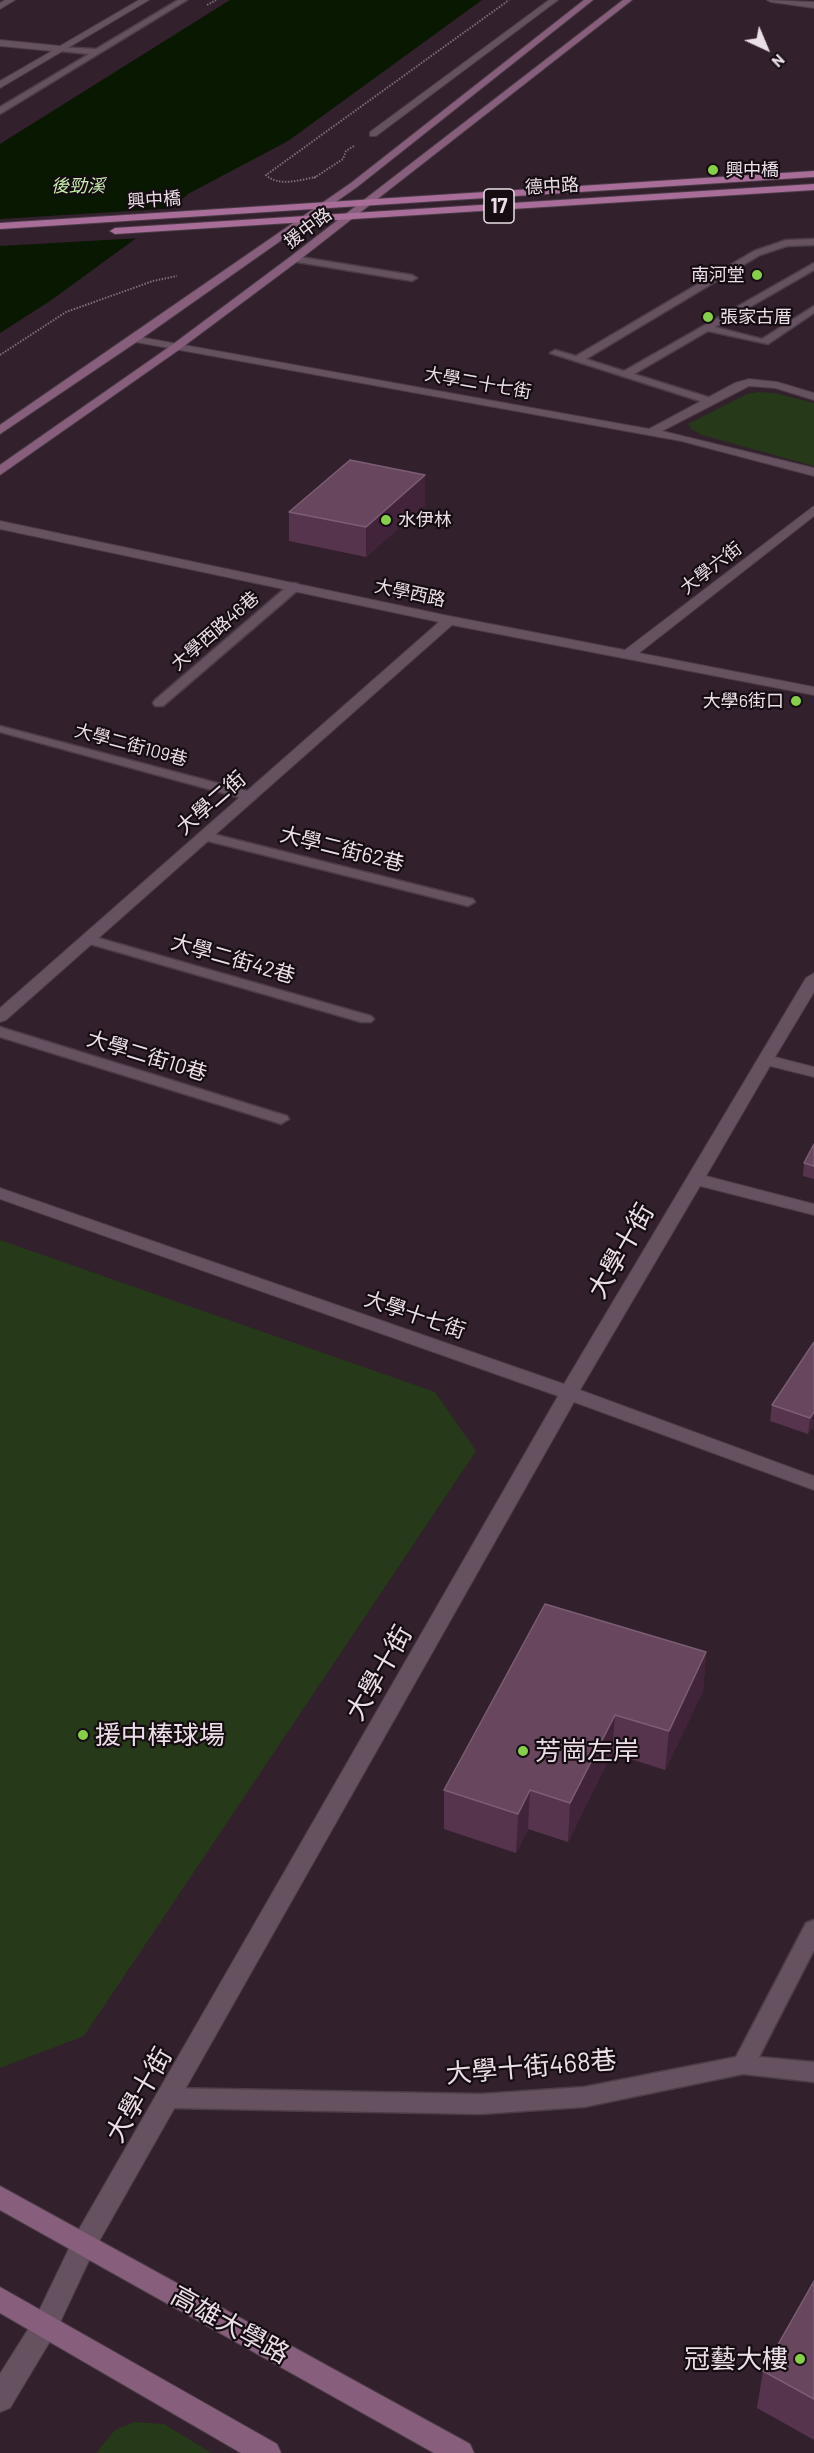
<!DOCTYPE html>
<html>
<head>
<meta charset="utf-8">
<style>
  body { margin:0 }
  #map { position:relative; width:814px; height:2453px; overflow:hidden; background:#32202d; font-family:Barlow,sans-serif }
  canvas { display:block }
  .north { position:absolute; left:736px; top:18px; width:60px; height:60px; -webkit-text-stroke:4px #150d12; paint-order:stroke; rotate:136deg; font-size:16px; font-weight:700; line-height:24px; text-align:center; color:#ebdfe7 }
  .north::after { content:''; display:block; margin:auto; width:21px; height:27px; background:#ebdfe7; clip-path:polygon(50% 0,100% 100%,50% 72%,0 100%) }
</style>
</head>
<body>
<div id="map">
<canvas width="814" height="2453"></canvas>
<div class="north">N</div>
</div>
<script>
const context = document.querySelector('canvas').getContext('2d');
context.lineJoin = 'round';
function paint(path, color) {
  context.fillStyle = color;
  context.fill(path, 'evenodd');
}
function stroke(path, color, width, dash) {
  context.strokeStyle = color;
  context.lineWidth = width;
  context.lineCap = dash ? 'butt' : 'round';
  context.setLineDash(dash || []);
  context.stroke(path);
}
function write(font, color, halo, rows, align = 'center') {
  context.font = font + ' Barlow,"Noto Sans TC",sans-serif';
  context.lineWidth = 4.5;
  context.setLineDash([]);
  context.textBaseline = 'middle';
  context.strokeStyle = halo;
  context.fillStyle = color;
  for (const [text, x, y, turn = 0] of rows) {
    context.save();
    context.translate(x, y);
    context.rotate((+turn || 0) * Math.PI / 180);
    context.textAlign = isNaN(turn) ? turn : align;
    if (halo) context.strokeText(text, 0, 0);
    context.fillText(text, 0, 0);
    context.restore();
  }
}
paint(new Path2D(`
  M758 392 774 393 814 403V466L702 435 691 429 688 424 747 394Z
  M0 1240 435 1392 476 1451 84 2036 0 2068Z
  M134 2422 164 2424 212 2453H96L115 2430Z`), '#263918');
paint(new Path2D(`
  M230 0H482L288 141 188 194 135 239 50 301 0 333V144Z`), '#091800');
paint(new Path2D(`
  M177 208 142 238 0 246V219Z`), '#32202d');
const lane = new Path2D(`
  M178 0H187L0 114V107L89 54 60 51H57V47L96 49Z
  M814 239V245L787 246 760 255 586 359 624 371 814 263V270L715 327 762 339 814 306V313L768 344 708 331 634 374 714 399V403H706L550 353 555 350 576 356 754 251 786 240Z
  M294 256 412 275 417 278 412 281 291 261 289 259Z
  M294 583 298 584V590L163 706H155L153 703 155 700 290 584Z
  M0 726 255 793 257 796 255 799H245L0 732Z
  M205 832 473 899 475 902 468 906 200 839 198 836 200 833Z
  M88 935 371 1016 374 1019 371 1022H361L83 942 81 939 83 936Z
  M0 1027 287 1116 289 1119 281 1124 275 1122 0 1037Z
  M814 1920V1950L759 2057 814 2062V2082L743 2074 584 2107 481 2114 168 2108 160 2105 157 2098 160 2091 168 2088 481 2094 584 2087 736 2057 806 1923Z`);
const street = new Path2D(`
  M5 0H15L0 9V3Z
  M139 0H149L0 88V81L52 51 0 46V40L60 46Z
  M549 0H558L376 136H370V132Z
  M767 0 814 2V8L771 2Z
  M134 336 649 429 735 383 749 379 777 382 814 393V400L775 388 749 386 662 431 814 468V476L681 441 130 341 128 339Z
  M814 506V516L639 653 814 687V695L452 625 6 1020 0 1022V1008L439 622 0 529V521L449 616 625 650Z
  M814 973V992L775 1057 814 1067V1077L770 1066 706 1176 814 1204V1215L700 1186 580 1390 814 1476V1490L574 1402 93 2252 55 2333 10 2408 0 2412V2374L37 2315 75 2236 558 1396 0 1199V1188L564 1384 806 978Z`);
const secondary = new Path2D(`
  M584 0H593L357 187 138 341 0 434V425L351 183Z
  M623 0H632L298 261 180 349 0 475V465L172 345 290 257Z
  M0 2186 470 2444 474 2453H434L0 2210Z
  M0 2287 277 2444 281 2453H241L0 2313Z`);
const primary = new Path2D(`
  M814 171V177L0 229V223Z
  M814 184V190L115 234 110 231 115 228Z`);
stroke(lane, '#4b3c47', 3);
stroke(street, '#4b3c47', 2);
stroke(secondary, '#4b3c47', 2);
stroke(primary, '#4b3c47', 2);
stroke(new Path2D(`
  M207 5 216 0
  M316 177C300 180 278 187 266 175L509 0
  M314 178 343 159 346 151 354 146
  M0 355 66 312 153 281 177 276`), '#7d6e79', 2, [1.5, 1.5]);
paint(lane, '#65515f');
paint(street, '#65515f');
paint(secondary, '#875f7c');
paint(primary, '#a96d99');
paint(new Path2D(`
  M425 475V505L366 557 289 541V512Z
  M814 1144V1179L803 1176 804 1163Z
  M814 1343V1425L808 1434 770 1421 772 1405Z
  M706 1652 703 1691 665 1770 612 1753 568 1842 528 1829 516 1853 444 1829V1790Z
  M814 2281V2440L757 2408 763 2371Z`), '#57344e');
paint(new Path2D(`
  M425 475V505L366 557V527Z
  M814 1412V1425L808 1434 810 1418Z
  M706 1652 703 1691 665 1770 669 1731Z
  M615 1715 612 1753 568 1842 570 1803Z
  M530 1790 528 1829 516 1853 518 1814Z`), '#42243a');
const building = new Path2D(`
  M350 460 425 475 366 527 289 512Z
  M814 1144V1166L804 1163Z
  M814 1342V1412L810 1418 772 1405Z
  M545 1604 706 1652 669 1731 615 1715 570 1803 530 1790 518 1814 444 1790Z
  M814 2281V2399L763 2371Z`);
paint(building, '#67465e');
stroke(building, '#7c5e74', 1.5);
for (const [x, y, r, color] of [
  [713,170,6,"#88cf49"],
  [757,275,6,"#88cf49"],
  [708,317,6,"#88cf49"],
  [386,520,6,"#88cf49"],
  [796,701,6,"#88cf49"],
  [83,1735,6,"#88cf49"],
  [523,1751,6,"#88cf49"],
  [800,2359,6,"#88cf49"]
]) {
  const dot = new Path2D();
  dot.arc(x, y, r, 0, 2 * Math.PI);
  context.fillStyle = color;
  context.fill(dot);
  stroke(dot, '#150d12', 2);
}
write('18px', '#ebdfe7', '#150d12', [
  ["興中橋",725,170],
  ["南河堂",745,275,"right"],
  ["張家古厝",720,317],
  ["水伊林",398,520],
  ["大學6街口",784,701,"right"]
], 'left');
write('italic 18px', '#c7efab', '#150d12', [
  ["後勁溪",78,186]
]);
write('18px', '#ebdfe7', '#150d12', [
  ["德中路",552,186,-3],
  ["興中橋",154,200,-4],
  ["援中路",308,228,-37],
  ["大學二十七街",478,383,10],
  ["大學六街",711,568,-38],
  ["大學西路",410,593,12],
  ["大學西路46巷",215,631,-41],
  ["大學二街109巷",131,745,15]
]);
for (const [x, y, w] of [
  [499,206,30]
]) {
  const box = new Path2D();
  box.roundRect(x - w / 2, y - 17, w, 34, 4.5);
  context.fillStyle = '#150d12';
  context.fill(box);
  stroke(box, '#ebdfe7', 1.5);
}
write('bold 20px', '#ebdfe7', null, [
  ["17",499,206]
]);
write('21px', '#ebdfe7', '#150d12', [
  ["大學二街",211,803,-41],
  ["大學二街62巷",342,849,14],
  ["大學二街42巷",233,959,16],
  ["大學二街10巷",147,1056,17],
  ["大學十七街",415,1315,19]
]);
write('26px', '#ebdfe7', '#150d12', [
  ["大學十街",621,1251,-60],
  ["大學十街",379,1673,-60],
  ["大學十街468巷",531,2067,-5],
  ["大學十街",139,2095,-60],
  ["高雄大學路",230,2325,29]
]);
write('26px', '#ebdfe7', '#150d12', [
  ["援中棒球場",95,1735],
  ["芳崗左岸",535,1751],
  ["冠藝大樓",788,2359,"right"]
], 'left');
</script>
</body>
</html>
